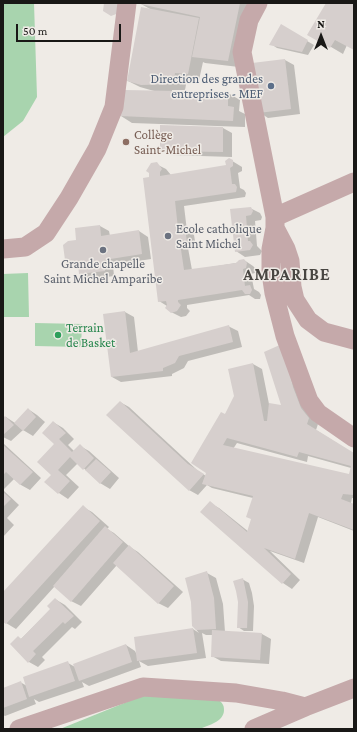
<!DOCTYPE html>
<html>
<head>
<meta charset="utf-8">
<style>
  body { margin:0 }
  #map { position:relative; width:357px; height:732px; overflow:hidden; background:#efebe6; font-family:"Crimson Pro",serif }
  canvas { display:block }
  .frame { position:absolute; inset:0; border:4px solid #191816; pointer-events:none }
  .north { position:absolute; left:301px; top:16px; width:40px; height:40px; -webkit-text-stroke:3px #efebe6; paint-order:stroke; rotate:0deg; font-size:11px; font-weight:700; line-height:16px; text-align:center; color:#191816 }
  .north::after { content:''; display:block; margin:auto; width:14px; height:18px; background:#191816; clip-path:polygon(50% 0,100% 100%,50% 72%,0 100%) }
  .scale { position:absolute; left:16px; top:24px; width:105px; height:18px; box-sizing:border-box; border:2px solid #191816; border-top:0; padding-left:5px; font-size:12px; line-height:14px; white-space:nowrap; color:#191816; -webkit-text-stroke:3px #efebe6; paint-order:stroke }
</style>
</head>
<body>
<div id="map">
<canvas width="357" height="732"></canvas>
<div class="frame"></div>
<div class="north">N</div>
<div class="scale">50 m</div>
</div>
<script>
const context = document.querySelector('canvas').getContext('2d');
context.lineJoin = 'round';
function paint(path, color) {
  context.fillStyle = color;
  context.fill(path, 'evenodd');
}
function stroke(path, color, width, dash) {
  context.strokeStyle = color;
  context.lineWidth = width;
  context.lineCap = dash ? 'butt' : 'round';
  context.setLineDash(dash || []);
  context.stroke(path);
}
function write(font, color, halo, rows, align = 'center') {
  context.font = font + ' "Crimson Pro",serif';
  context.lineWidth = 3;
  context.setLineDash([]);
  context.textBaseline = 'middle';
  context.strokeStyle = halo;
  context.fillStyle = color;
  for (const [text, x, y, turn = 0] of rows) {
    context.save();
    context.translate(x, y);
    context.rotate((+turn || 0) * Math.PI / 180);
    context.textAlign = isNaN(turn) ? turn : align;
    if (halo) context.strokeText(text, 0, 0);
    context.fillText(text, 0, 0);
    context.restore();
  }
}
paint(new Path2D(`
  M3 3H34L37 97 23 121 3 137Z
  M28 273 29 317H3V274Z
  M35 323 82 324 81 347 35 346Z
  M149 693 218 700C222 702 224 705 224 710 224 722 208 725 200 729H60Z`), '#a8d4ae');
paint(new Path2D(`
  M141 3H253L239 67 205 63 203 62 199 80 187 79 185 90H172V92L228 93 240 100 239 111 245 114V127L132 123 121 116 154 91 140 87 128 81 150 9 141 4Z
  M327 3H354V49L347 45 343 54 309 34Z
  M281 26 314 45 308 55 277 48 271 44Z
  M285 60 294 65 300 114 268 118 259 112Z
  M161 126 223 128 232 133V157L170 155 161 150Z
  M229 159 242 167V171L238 173 240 188 244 190 246 193 245 197 184 206 187 231 194 235 196 247 188 248 192 270 236 263 244 260 253 266 256 269 255 273 251 274 254 289 259 292 261 295 260 299H255L249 295 187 305V308L190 311 186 316 181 317 171 312 167 306 159 301 151 178 156 164 166 169 171 175 227 166Z
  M250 208 260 213 262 217 261 220 255 221 257 246 262 251 260 255 245 257 236 251 231 210Z
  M100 226 109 231 110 236 139 231 148 237 151 259 113 265 114 276 90 279 80 274V269L70 263 77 241Z
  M125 312 134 317 138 352 228 326 238 331 242 347 188 361 184 368 172 374V376L121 382 112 377Z
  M282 345 318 424 316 430 354 454V498H352L351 503 354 505V531L318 517 304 563 270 551 300 580 292 589 283 583 201 512 210 503 219 508 249 532 252 520 253 498 212 488 207 485 198 495 189 490 120 402 129 407 197 470 206 476 225 415 253 364 262 369 269 404 283 407ZM237 443 307 462 308 456 351 468 350 475 233 449Z
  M28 409 37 415 45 422 33 436 23 430 11 441 3 437V420L6 417 15 423Z
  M53 422 63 428 74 439 68 445 74 451 80 446 89 451 119 478 110 489 100 483 78 463 66 475 79 487 68 499 59 493 46 482 52 475 56 444Z
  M3 443 41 478 30 490 21 485 14 479 3 490 19 505 7 518 14 525 3 537Z
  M83 507 92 512 109 527 107 529 114 533 130 547 138 552 183 592 168 608 158 603 117 565 81 606 71 601 55 586 16 629 6 623 3 620V594Z
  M207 573 216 578 223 604 225 632 262 634 271 639 269 664 221 661 212 656 213 635H206L202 633 206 658 148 666 139 661 141 667 89 686 82 682 84 687 39 702 34 699 36 704 5 716 3 715V689L20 682 27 686 68 663 75 667 126 645 135 651 137 655 193 629 199 633 193 626Z
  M242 579 249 583 252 593 254 606 253 631H244L238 627Z
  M55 599 65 605 82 622 75 629 72 627 42 657 45 660 38 667 29 662 18 637 21 639 51 609Z`), '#0003');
paint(new Path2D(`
  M104 3H121L119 13 111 16 103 11Z
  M140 3H240L228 61 192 57 200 17 140 4Z
  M326 3H354V50L335 40 330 48 307 35Z
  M141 7 199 18 188 74 175 73 173 84 141 85 127 81Z
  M281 24 308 40 302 52 269 45Z
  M285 59 291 109 258 113 252 63Z
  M125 90 228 92V106L234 107 233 121 120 116Z
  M160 125 223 127V152L160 151Z
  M229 158 233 160V166L230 168 232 184H235L237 187 236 192 175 201 178 229 185 228 187 242 180 243 184 270 236 263 239 260 244 259 247 263 246 268 243 269 245 286 250 285 252 290 250 294H245L242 290 178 300V302L181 305 177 311 171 313 165 308 167 305 166 301 158 302 143 178 149 177V173L146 171 151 163 157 162 162 169 160 172V176L226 165 225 161Z
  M251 207 253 211 251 215 246 216 248 241H250L253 245 250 250 235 252 230 209Z
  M100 225 101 236 139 230 142 254 104 260 105 271 79 274 78 263 70 264 65 260 63 245 68 241 76 240 75 228Z
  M125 311 130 353 229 325 233 342 179 356 175 363 163 368V371L111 377 103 314Z
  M282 344 286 357 293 387 301 408 309 418 307 424 354 453V495L343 494 341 499 354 504V530L309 513 295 559 264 548 291 574 282 584 200 512 210 501 247 532 251 519 246 517 253 496 202 484 206 473 191 463 221 412 225 414 234 396 228 369 253 363 264 421H267L269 403 281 405 264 352ZM227 438 297 457 299 452 351 466 349 474 223 445Z
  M120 401 188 464 204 474 189 491 106 415Z
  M28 408 36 417 23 431 14 423Z
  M5 416 14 425 3 435V418Z
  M53 421 66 433 59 439 72 452 80 444 94 458 83 470 70 457 58 470 70 481 58 494 44 482 51 475 37 462 54 444 42 433Z
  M3 445 33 472 20 485 6 472 3 475Z
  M96 459 111 472 100 484 85 470Z
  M3 492 11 499 3 507Z
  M83 505 100 521 6 624 3 622V592Z
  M105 526 123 542 71 602 53 586Z
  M129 545 174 586 158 604 113 563Z
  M207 571 214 598 216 629 196 630 192 626 191 602 185 578Z
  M243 578 248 602 247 628H237L238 602 236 591 233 581Z
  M55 598 74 616 65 624 63 622 33 651 36 654 28 663 10 644 18 636 21 639 50 609 47 606Z
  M193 628 197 653 137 661 134 637Z
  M212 630 262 633 260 660 211 657Z
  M126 644 132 662 79 681 73 664Z
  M68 661 75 681 29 697 23 677Z
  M21 681 27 699 3 708V688Z`), '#d6cfcd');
stroke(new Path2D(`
  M258 3 249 20 242 52 275 217V228L271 249V273L274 293 285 336 309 401 318 413 354 438
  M275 217 354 182
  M275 228 286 249 290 261 292 287 295 300 308 320 324 332 354 340
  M3 249 25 247 46 233 69 198 97 149 114 107 127 3
  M19 729 143 687 236 693 282 701 305 707
  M254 729 305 707 354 688`), '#c5a9aa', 19);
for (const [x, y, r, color] of [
  [271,86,4,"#5c6f8a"],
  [126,142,4,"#8d6e63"],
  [168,236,4,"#6b7280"],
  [103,250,4,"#6b7280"],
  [58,335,4,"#2e9e5b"]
]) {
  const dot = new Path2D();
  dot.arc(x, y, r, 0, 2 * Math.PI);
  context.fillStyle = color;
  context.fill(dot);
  stroke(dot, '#efebe6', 1.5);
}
write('13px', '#4e5e75', '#efebe6', [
  ["Direction des grandes",263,79],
  ["entreprises - MEF",263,94]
], 'right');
write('13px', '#785e54', '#efebe6', [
  ["Collège",134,135],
  ["Saint-Michel",134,150]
], 'left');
write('13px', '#5b616d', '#efebe6', [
  ["Ecole catholique",176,229],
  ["Saint Michel",176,244],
  ["Grande chapelle",103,264,"center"],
  ["Saint Michel Amparibe",103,279,"center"]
], 'left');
write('13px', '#27864d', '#efebe6', [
  ["Terrain",66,328],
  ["de Basket",66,343]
], 'left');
context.letterSpacing = '1px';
write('bold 17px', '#494642', '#efebe6', [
  ["AMPARIBE",287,275]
]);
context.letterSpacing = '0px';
</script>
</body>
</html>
